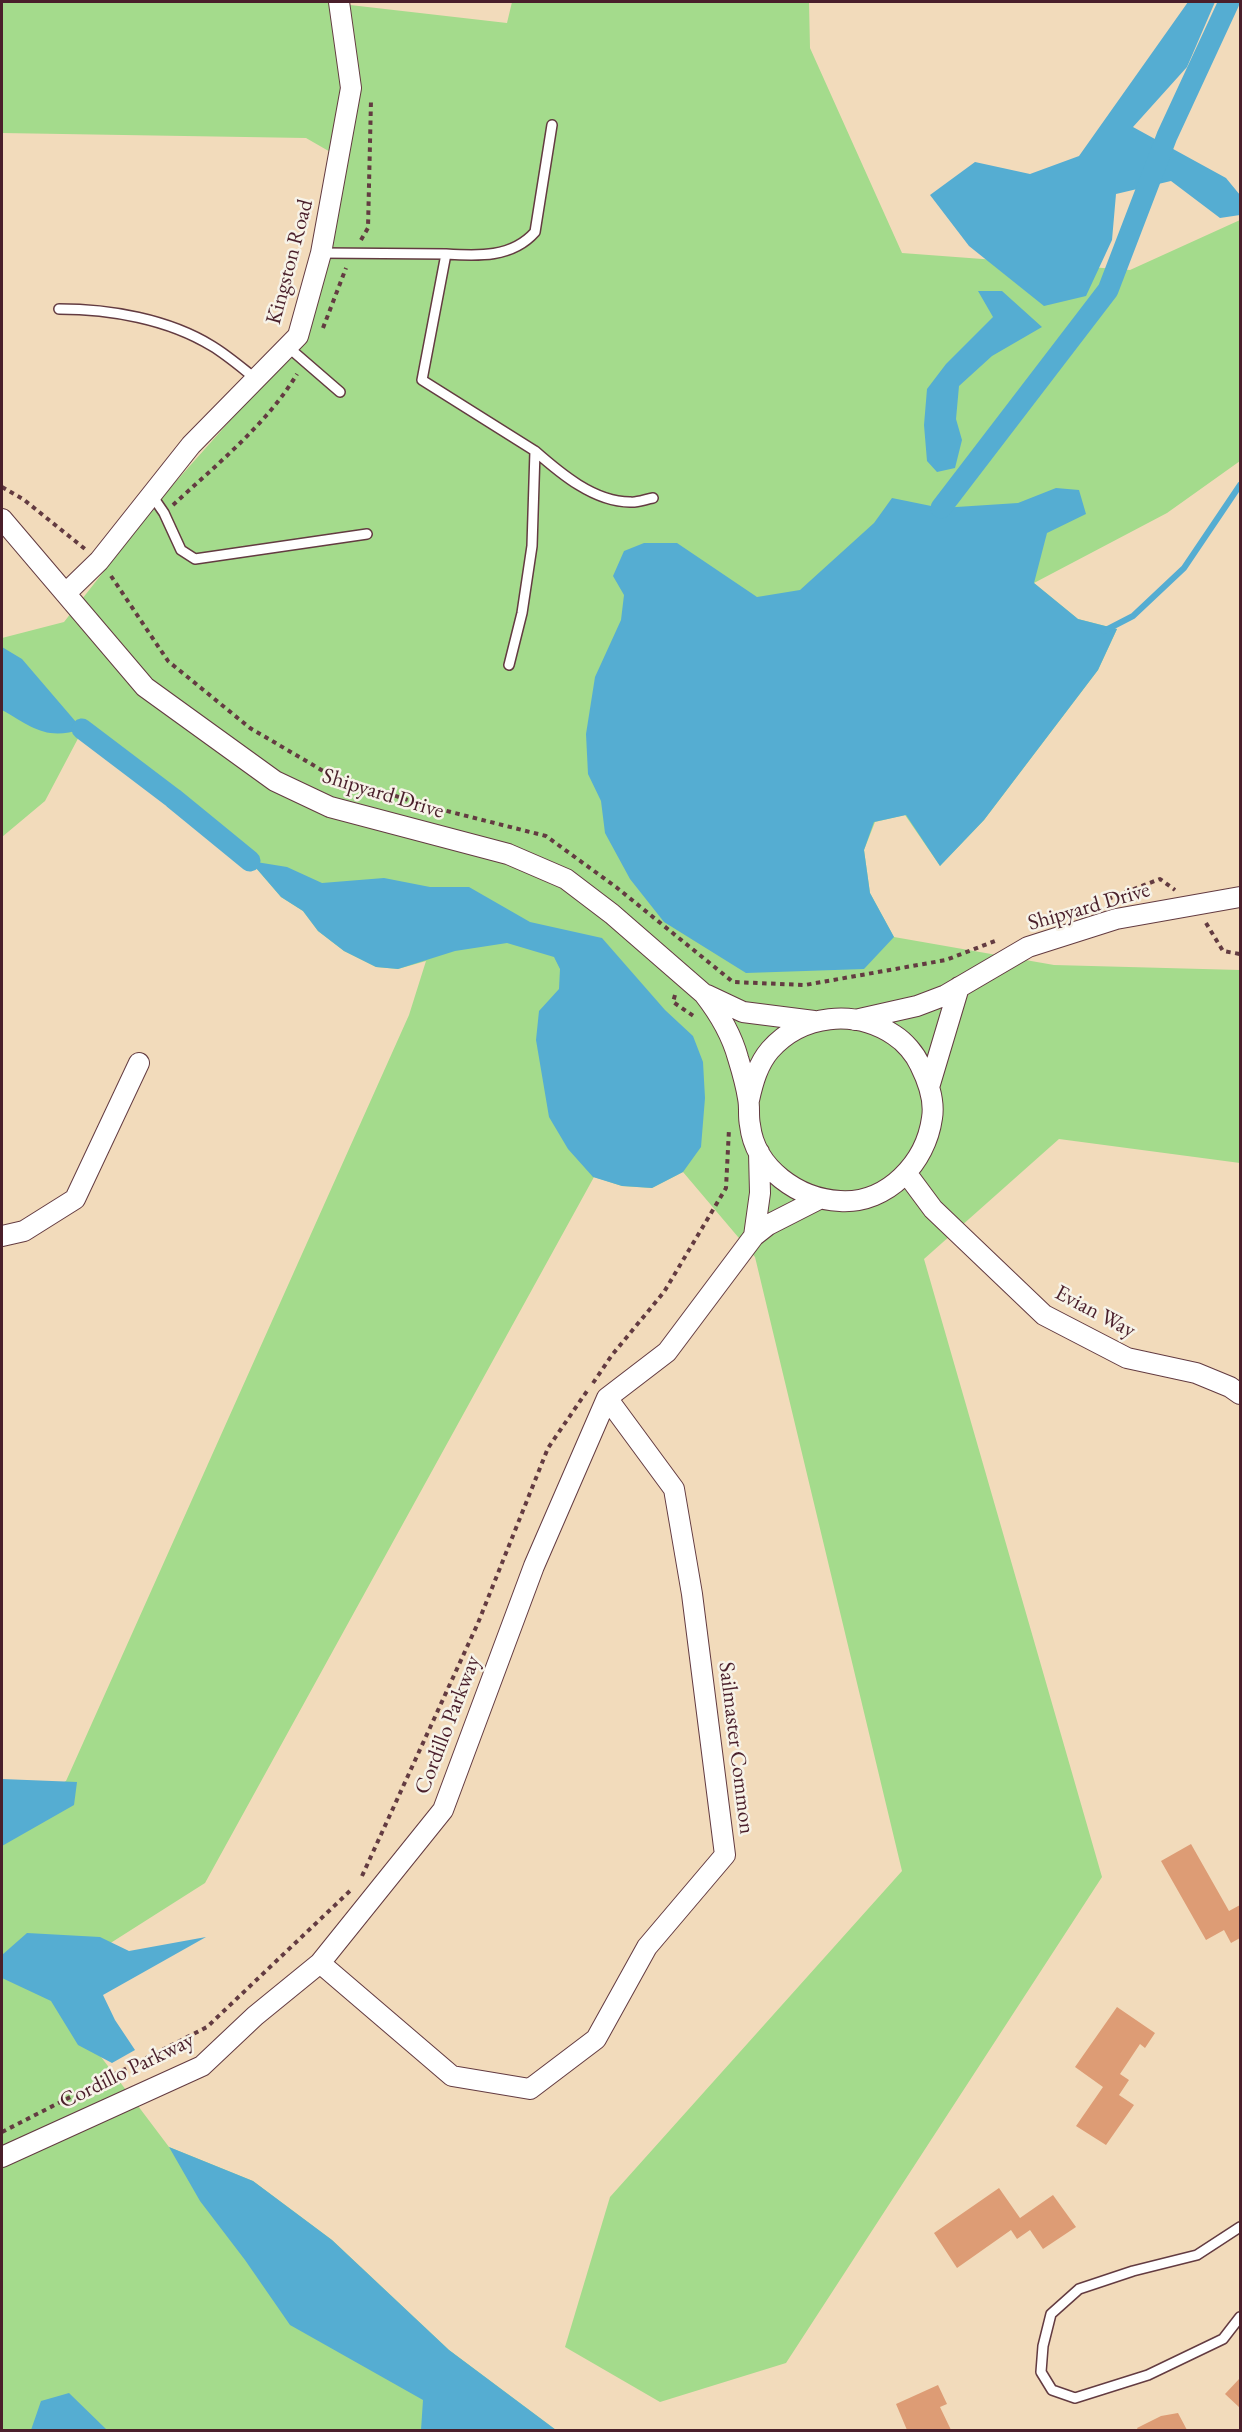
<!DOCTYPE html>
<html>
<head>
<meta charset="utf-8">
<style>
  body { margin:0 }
  #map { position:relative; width:1242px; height:2432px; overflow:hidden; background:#f2dbbb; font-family:"EB Garamond",serif }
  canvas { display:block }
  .frame { position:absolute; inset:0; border:3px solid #4a1f2b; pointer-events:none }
</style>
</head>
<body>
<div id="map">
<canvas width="1242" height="2432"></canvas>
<div class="frame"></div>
</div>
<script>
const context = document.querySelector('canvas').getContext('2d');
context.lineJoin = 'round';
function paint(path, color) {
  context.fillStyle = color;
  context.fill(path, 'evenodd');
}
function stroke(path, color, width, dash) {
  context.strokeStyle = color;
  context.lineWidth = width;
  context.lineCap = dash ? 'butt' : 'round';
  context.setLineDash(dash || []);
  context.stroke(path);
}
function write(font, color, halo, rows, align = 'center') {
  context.font = font + ' "EB Garamond",serif';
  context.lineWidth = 5;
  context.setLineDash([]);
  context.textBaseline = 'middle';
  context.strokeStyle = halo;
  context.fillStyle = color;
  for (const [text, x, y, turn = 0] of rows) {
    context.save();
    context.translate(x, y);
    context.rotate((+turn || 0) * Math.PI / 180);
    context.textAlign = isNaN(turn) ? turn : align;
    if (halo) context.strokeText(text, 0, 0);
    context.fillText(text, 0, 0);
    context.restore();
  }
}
paint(new Path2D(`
  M2 2H324L507 23 512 2H809L810 48 902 253 1130 270 1240 220V461L1167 513 1034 583 1078 619 1117 629 1098 670 984 820 940 866 905 815 875 822 864 850 870 893 894 937 1054 965 1240 970V1163L1059 1139 924 1259 1102 1877 786 2363 660 2402 565 2347 610 2197 902 1871 755 1257 683 1172 652 1188 622 1186 594 1177 205 1883 46 1984 169 2147 253 2181 332 2240 449 2350 556 2430H2V1816L66 1781 409 1015 426 961 398 969 376 967 344 951 318 931 303 911 281 897 250 861 173 798 83 729 45 801 2 837V638L64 622 163 496 301 341 346 161 306 138 2 133Z`), '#a4db8c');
paint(new Path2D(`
  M1188 2H1215L1187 67 1133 127 1226 178 1240 195V215L1220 218 1171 181 1116 194 1112 240 1086 296 1044 306 969 246 930 195 975 162 1030 174 1079 156Z
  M978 291H1002L1042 327 992 356 959 386 956 419 962 440 955 468 937 472 927 461 924 425 927 389 946 364 993 317Z
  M1056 488 1079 490 1086 514 1047 533 1034 583 1078 619 1117 629 1098 670 984 820 940 866 906 815 874 822 864 850 870 893 894 937 864 969 746 973 664 922 630 879 605 833 601 801 588 774 586 734 595 677 621 620 624 595 613 576 624 551 644 543H677L757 597 800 590 874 523 892 498 941 508 1018 503Z
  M2 647 22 659 82 729C46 741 32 727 2 710Z
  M250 861 287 867 322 883 384 878 430 887H469L530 922 602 938 665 1010 693 1036 703 1062 705 1098 701 1147 683 1172 652 1188 622 1186 593 1177 568 1149 549 1117 536 1040 539 1011 559 989 560 969 554 957 507 943 455 951 398 969 376 967 344 951 318 931 303 911 281 897Z
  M2 1779 77 1782 74 1805 2 1846Z
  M27 1933 100 1937 129 1951 206 1937 103 1995 115 2020 135 2050 112 2063 78 2045 51 2001 2 1978V1955Z
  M169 2147 253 2181 332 2240 449 2350 556 2430H421L423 2400 290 2325 245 2260 200 2201Z
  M69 2393 107 2430H31L41 2401Z`), '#55add2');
stroke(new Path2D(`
  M1104 631 1133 616 1184 568 1240 485`), '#55add2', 6);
stroke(new Path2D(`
  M941 508 1108 290 1167 136 1229 2
  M82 729 173 798 250 861`), '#55add2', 21);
paint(new Path2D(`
  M1191 1844 1229 1911 1240 1905V1938L1231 1943 1224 1930 1206 1940 1161 1861Z
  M1117 2007 1155 2033 1145 2048 1140 2044 1120 2074 1129 2080 1119 2095 1134 2105 1106 2145 1076 2126 1103 2087 1075 2067Z
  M999 2188 1020 2218 1053 2195 1076 2227 1043 2249 1030 2230 1017 2239 1011 2230 957 2268 934 2233Z
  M1240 2378V2408L1225 2394Z
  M938 2385 947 2404 940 2407 951 2430H907L896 2404Z
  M1178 2413 1187 2430H1138L1137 2428 1161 2416Z`), '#dd9c75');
const lane = new Path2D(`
  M321 253 446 254 422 380 535 451 532 546 522 613 509 665
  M446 254C478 256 512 258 535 232L552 125
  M59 309C110 309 168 319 212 346 227 355 242 368 256 379
  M288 347 340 392
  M535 451C560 473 594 502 630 502 637 503 646 499 653 498
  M151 494 164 513 181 550 195 559 367 534
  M1240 2227 1197 2255 1133 2271 1079 2289 1051 2314 1043 2346 1041 2372 1052 2390 1075 2398 1148 2375 1223 2339 1240 2317`);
const street = new Path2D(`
  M2 519 145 687 275 781 330 807 508 854 566 879 612 914 704 994C718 1012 732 1036 738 1058 742 1071 746 1085 748 1098 750 1107 748 1116 750 1125 755 1169 799 1199 840 1201 888 1204 926 1162 932 1118 935 1100 928 1081 920 1065 915 1054 905 1042 894 1035 855 1009 802 1014 770 1050 758 1064 753 1082 749 1100
  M66 593 99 561 191 445 298 336 321 253 351 88 339 2
  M707 995 743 1012 814 1021
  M855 1020 917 1006 946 995 1028 947 1116 919 1240 897
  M930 1084 959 987
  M907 1174 933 1209 1044 1315 1127 1358 1196 1373 1230 1387 1240 1394
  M2 1236 24 1231 75 1199 139 1063
  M754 1236 760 1193 759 1152
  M320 1963 452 2076 530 2089 596 2039 647 1947 725 1855 692 1594 674 1489 607 1398
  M2 2157 202 2066 255 2016 320 1963 443 1810 534 1566 607 1398 667 1352 754 1236 768 1225 819 1199`);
stroke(lane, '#633b41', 12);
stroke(street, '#633b41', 22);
stroke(new Path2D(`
  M361 240 368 228 371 100
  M323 328 346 268
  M2 487 23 499 85 549
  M173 505C215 466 268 423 297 374
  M111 576 168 661 250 728 330 775 427 806 546 836 616 887 733 982 805 985 946 960 995 941
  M1108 899 1160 879 1175 890
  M1206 923 1223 951 1240 954
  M675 995 673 1002 695 1017
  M593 1383 612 1355 664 1292 726 1188 729 1129
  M362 1876 478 1623 548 1448 587 1391
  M2 2132 207 2027 352 1889`), '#633b41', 4, [4.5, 4.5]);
stroke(lane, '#fff', 9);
stroke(street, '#fff', 20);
write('22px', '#4a1f2b', '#f7f3e8', [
  ["Kingston Road",290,262,-75],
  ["Shipyard Drive",383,794,17],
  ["Shipyard Drive",1089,907,-16],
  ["Evian Way",1095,1312,28],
  ["Cordillo Parkway",448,1725,-69],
  ["Sailmaster Common",736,1748,83],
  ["Cordillo Parkway",127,2071,-26]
]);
</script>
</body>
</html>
